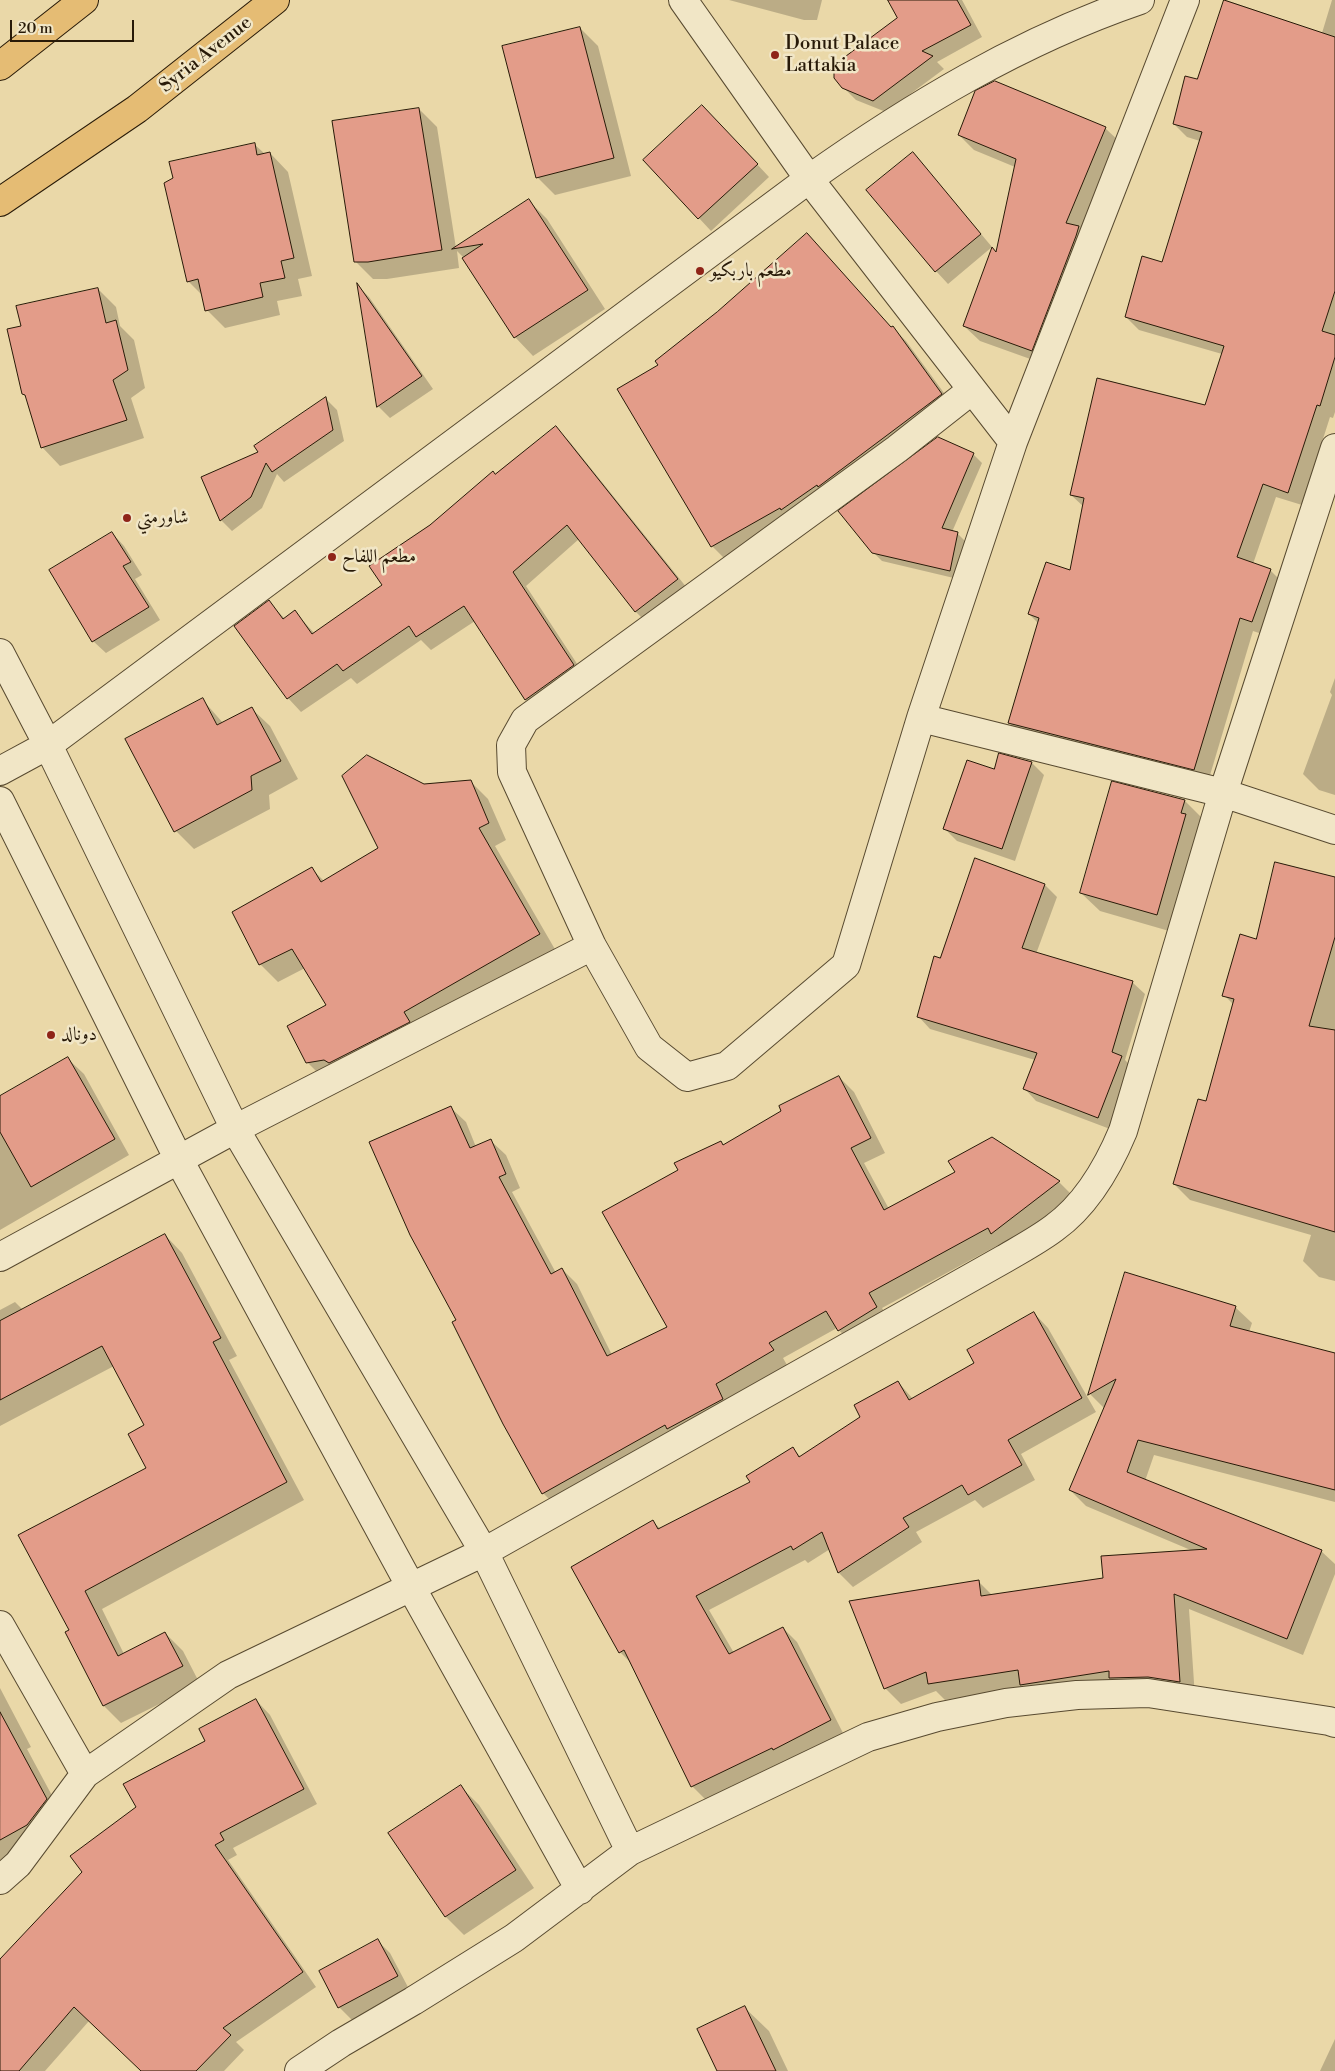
<!DOCTYPE html>
<html>
<head>
<meta charset="utf-8">
<style>
  body { margin:0 }
  #map { position:relative; width:1335px; height:2071px; overflow:hidden; background:#ead8a8; font-family:"Libre Bodoni",serif }
  canvas { display:block }
  .scale { position:absolute; left:10px; top:20px; width:124px; height:22px; box-sizing:border-box; border:2px solid #281a08; border-top:0; padding-left:6px; font-size:15px; line-height:18px; white-space:nowrap; color:#281a08; -webkit-text-stroke:4px #f1e6c6; paint-order:stroke }
</style>
</head>
<body>
<div id="map">
<canvas width="1335" height="2071"></canvas>
<div class="scale">20 m</div>
</div>
<script>
const context = document.querySelector('canvas').getContext('2d');
context.lineJoin = 'round';
function paint(path, color) {
  context.fillStyle = color;
  context.fill(path, 'evenodd');
}
function stroke(path, color, width, dash) {
  context.strokeStyle = color;
  context.lineWidth = width;
  context.lineCap = dash ? 'butt' : 'round';
  context.setLineDash(dash || []);
  context.stroke(path);
}
function write(font, color, halo, rows, align = 'center') {
  context.font = font + ' "Libre Bodoni",Amiri,serif';
  context.lineWidth = 5;
  context.setLineDash([]);
  context.textBaseline = 'middle';
  context.strokeStyle = halo;
  context.fillStyle = color;
  for (const [text, x, y, turn = 0] of rows) {
    context.save();
    context.translate(x, y);
    context.rotate((+turn || 0) * Math.PI / 180);
    context.textAlign = isNaN(turn) ? turn : align;
    if (halo) context.strokeText(text, 0, 0);
    context.fillText(text, 0, 0);
    context.restore();
  }
}
paint(new Path2D(`
  M729 0H822L817 20H804Z
  M889 0H962L982 37 937 62 944 69 886 112 856 100 843 87 899 18Z
  M1226 0 1322 33 1332 0H1335V412L1333 418 1330 417 1302 505 1276 497 1253 564 1270 570 1284 584 1265 635 1253 631 1208 782 1023 736 1009 723 1039 624 1029 614 1071 572 1084 507 1071 495 1206 406 1222 354 1139 330 1126 317 1163 263 1200 141 1187 137 1174 124 1198 81Z
  M580 28 598 46 631 176 555 195 537 177Z
  M419 109 437 127 456 248 528 200 547 219 605 309 533 356 515 337 464 258 457 251 459 268 387 279H373L355 261Z
  M715 119 769 177 711 231 645 160Z
  M1105 128 1121 143 1047 365 980 341 964 326 997 254 1015 167 974 150 959 135Z
  M254 144 265 154 270 153 288 172 312 276 298 279 302 296 277 301 280 315 225 328 207 310 204 297 188 281Z
  M913 153 992 247 948 284 936 271Z
  M359 287 369 297 433 389 390 418 378 406Z
  M98 289 116 307 120 326 134 340 145 388 131 398 144 438 60 466 42 447 27 398 23 393 22 327Z
  M893 328 906 341 955 408 726 560 712 546Z
  M326 399 337 410 344 441 284 482 277 474 262 508 232 531 221 520 203 478 260 453Z
  M555 428 569 441 691 593 649 625 635 611 579 539 526 586 587 679 540 713 526 700 475 621 431 650 421 640 357 684 351 678 301 712 288 698 269 602 285 619 295 612 315 634 383 586 431 526Z
  M973 454 982 463 952 532 957 533 966 542 958 579 882 561 873 552Z
  M112 533 124 546 142 575 135 579 160 620 106 653 93 641Z
  M1335 678V795L1319 790 1303 774 1332 695 1330 692Z
  M202 699 223 723 251 708 270 726 298 779 269 795 270 809 194 849 176 831Z
  M1000 755 1032 763 1044 775 1015 861 957 841 945 829 995 771Z
  M470 781 488 799 506 840 495 846 556 951 325 1080 307 1062 328 1006 305 968 278 982 261 965 234 913 311 868 324 881 380 848 423 786Z
  M1185 801 1203 819 1176 933 1100 911 1081 893Z
  M1335 878V1281L1319 1277 1303 1261 1311 1235 1190 1200 1174 1184 1207 1103 1234 1005 1224 995 1256 940Z
  M1045 885 1057 897 1036 954 1132 982 1145 994 1125 1060 1134 1069 1110 1129 1036 1101 1024 1088 1035 1060 930 1029 918 1016 941 959Z
  M68 1059 84 1074 129 1155 0 1230V1097Z
  M839 1077 854 1092 885 1153 864 1163 889 1209 957 1173 992 1138 1059 1182 1073 1196 1007 1248 1002 1243 882 1308 891 1322 853 1345 837 1328 783 1358 787 1365 557 1507 543 1493 458 1321 451 1108 466 1122 476 1147 491 1141 506 1155 520 1188 512 1192 556 1273 562 1269 577 1284 612 1355 669 1328 679 1171 721 1143 725 1146Z
  M165 1235 182 1253 237 1356 229 1360 304 1500 102 1609 124 1654 165 1633 183 1651 200 1684 121 1723 104 1706 67 1632 71 1630 20 1536 148 1468 146 1426 114 1366 0 1426V1310L15 1302 23 1310Z
  M1125 1274 1235 1307 1252 1323 1249 1332 1335 1354V1502L1154 1455 1145 1481 1321 1551 1335 1564V1574L1303 1655 1189 1609 1195 1697 1025 1687 945 1700 936 1691 901 1704 885 1688 978 1581 993 1596 1104 1579 1193 1551 1086 1506 1070 1490 1105 1409 1090 1394Z
  M1034 1313 1048 1328 1096 1412 1021 1454 1035 1480 983 1508 975 1500 916 1532 922 1542 853 1587 839 1573 830 1549 808 1563 805 1560 709 1610 734 1653 783 1628 797 1642 844 1735 706 1800 692 1786 631 1663 620 1652 653 1522 661 1529 752 1482 793 1449 801 1457 862 1417 898 1382 913 1399 976 1364Z
  M0 1688 31 1747 27 1749 63 1816 0 1865Z
  M256 1700 270 1715 317 1804 233 1848 237 1855 228 1860 316 1987 236 2042 244 2050 224 2071H142L89 2021 45 2071H0V1961L84 1872 137 1807 207 1742Z
  M461 1787 479 1805 534 1888 464 1935 446 1917Z
  M378 1941 390 1953 409 1989 352 2020 339 2007 320 1971Z
  M745 2008 769 2031 788 2071H719Z
  M1335 2039V2071H1320Z`), '#0003');
const building = new Path2D(`
  M888 0H957L971 25 922 51 933 56 873 101 842 88 834 78V65L897 18Z
  M1224 0 1335 37V291L1322 331 1335 335V357L1320 406 1317 405 1288 493 1263 484 1237 557 1271 569 1252 622 1240 618 1194 770 1008 723 1039 618 1028 614 1046 562 1070 570 1084 498 1070 495 1097 378 1205 405 1224 346 1125 317 1142 256 1162 262 1202 132 1173 124 1185 76 1197 79Z
  M580 27 614 158 536 178 502 46Z
  M995 81 1106 127 1066 223 1079 226 1076 236 1032 351 963 326 992 247 996 252 1016 159 958 135 975 91Z
  M702 105 758 164 698 219 643 160Z
  M419 108 442 250 368 262H354L332 121Z
  M255 143 257 155 270 152 294 258 281 261 285 278 260 283 263 297 205 311 198 279 187 282 164 183 173 178 169 162Z
  M913 152 981 234 935 272 866 190Z
  M529 199 588 290 514 338 462 258 483 244 452 249Z
  M807 233 891 327 893 326 942 394 818 487 817 485 781 510 780 508 711 547 617 389 658 365 655 361 717 312Z
  M357 283 422 376 377 407Z
  M98 288 106 323 116 320 128 370 113 380 127 420 41 448 25 395 22 394 7 329 21 326 16 306Z
  M326 397 333 430 272 472 266 463 251 497 220 521 201 477 258 452 254 446Z
  M556 426 678 579 635 612 567 525 513 572 574 665 525 700 464 606 416 637 409 626 343 671 337 664 287 699 234 626 269 600 283 619 295 610 312 634 382 585 369 566 430 525 493 471 495 474Z
  M938 437 974 453 942 528 958 532 950 571 872 553 838 511Z
  M112 532 131 562 123 566 149 607 92 642 49 570Z
  M203 698 217 725 252 707 281 761 251 776 252 790 174 832 125 739Z
  M999 753 1032 762 1002 849 943 829 967 760 994 769Z
  M367 755 424 784 471 780 489 823 479 828 540 934 404 1012 410 1022 329 1063 324 1060 306 1063 287 1026 326 1005 292 949 259 965 232 912 312 867 321 882 378 848 342 776Z
  M1112 781 1185 800 1181 813 1186 814 1157 915 1080 893Z
  M975 858 1045 884 1022 948 1133 981 1112 1052 1122 1056 1098 1118 1023 1089 1037 1053 917 1017 934 956 940 958Z
  M1275 862 1335 877V937L1309 1026 1335 1030V1232L1173 1184 1198 1099 1206 1101 1234 999 1222 996 1240 934 1256 939Z
  M68 1057 115 1139 31 1187 0 1132V1096Z
  M839 1076 871 1138 851 1148 884 1210 955 1172 948 1161 992 1137 1060 1181 991 1234 988 1228 869 1293 877 1307 838 1331 826 1311 769 1343 774 1350 716 1384 723 1399 667 1429 665 1425 542 1494 503 1424 452 1322 456 1320 410 1235 369 1142 451 1106 470 1148 491 1139 506 1174 499 1177 551 1274 562 1268 607 1356 667 1327 602 1212 678 1170 674 1163 721 1141 723 1145 781 1111 779 1106Z
  M165 1234 221 1338 213 1342 287 1482 85 1591 118 1656 165 1632 183 1666 103 1706 65 1632 69 1630 18 1535 146 1468 128 1434 144 1425 102 1346 0 1400V1321Z
  M1125 1272 1236 1306 1230 1326 1335 1353V1490L1138 1440 1127 1472 1322 1550 1287 1639 1174 1594 1180 1682 1148 1677 1109 1678V1671L1020 1685 1018 1670 928 1684 926 1672 884 1689 849 1601 979 1580 981 1596 1103 1578 1101 1556 1207 1549 1069 1490 1116 1379 1088 1395Z
  M1034 1312 1082 1398 1008 1440 1022 1465 968 1495 962 1485 903 1518 909 1527 838 1573 822 1532 793 1550 791 1546 696 1596 729 1654 783 1627 831 1720 773 1750 772 1748 691 1787 624 1650 619 1653 571 1567 653 1520 658 1529 750 1482 746 1476 793 1447 799 1457 860 1417 854 1405 898 1381 909 1400 974 1363 967 1350Z
  M256 1699 304 1789 220 1833 224 1840 215 1845 303 1972 223 2028 231 2035 196 2071H141L74 2007 19 2071H0V1959L82 1872 70 1856 136 1807 123 1784 205 1741 199 1729Z
  M0 1712 47 1799 27 1825 0 1840Z
  M461 1785 516 1870 445 1917 388 1833Z
  M378 1939 398 1976 338 2008 319 1971Z
  M745 2006 776 2071H717L697 2029Z`);
paint(building, '#e39c89');
stroke(building, '#281a08', 1);
const minor = new Path2D(`
  M683 0 809 179 1013 442
  M972 390 897 449 525 720 511 745 512 772 592 946 649 1047 687 1077 727 1066 846 965 921 718 1013 442 1185 0
  M0 653 48 745 235 1129 484 1552 630 1851
  M921 718 1223 793 1335 830
  M0 771 48 745 809 179C912 106 1020 41 1140 0
  M0 801 179 1160 411 1587 580 1890
  M0 1257 235 1129 592 946
  M0 1625 85 1774
  M0 1880 18 1864 85 1774 228 1675 484 1552 1004 1259C1021 1249 1038 1240 1054 1228 1086 1205 1108 1167 1123 1131L1223 793 1335 448
  M299 2071 341 2043 413 2001 514 1938 630 1851 868 1737 937 1717 1006 1703 1077 1695 1148 1693 1329 1721 1335 1723`);
const major = new Path2D(`
  M0 66 84 0
  M0 202 137 109 275 0`);
stroke(minor, '#584a30', 30);
stroke(major, '#281a08', 30);
stroke(minor, '#f1e6c6', 28);
stroke(major, '#e5bc74', 28);
for (const [x, y, r, color] of [
  [775,55,5,"#8f2418"],
  [700,271,5,"#8f2418"],
  [127,518,5,"#8f2418"],
  [332,557,5,"#8f2418"],
  [51,1035,5,"#8f2418"]
]) {
  const dot = new Path2D();
  dot.arc(x, y, r, 0, 2 * Math.PI);
  context.fillStyle = color;
  context.fill(dot);
  stroke(dot, '#f1e6c6', 2);
}
write('19px', '#281a08', '#f1e6c6', [
  ["Donut Palace",785,44],
  ["Lattakia",785,66],
  ["مطعم باربكيو",710,271],
  ["شاورمتي",137,518],
  ["مطعم اللفاح",342,557],
  ["دونالد",61,1035]
], 'left');
write('19px', '#281a08', '#f1e6c6', [
  ["Syria Avenue",206,55,-38]
]);
</script>
</body>
</html>
